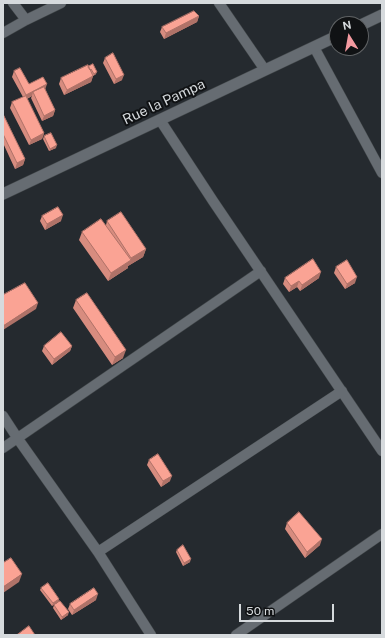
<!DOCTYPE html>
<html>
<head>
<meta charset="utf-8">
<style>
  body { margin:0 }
  #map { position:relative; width:385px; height:638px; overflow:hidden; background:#252a2f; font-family:"Public Sans",sans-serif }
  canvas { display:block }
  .frame { position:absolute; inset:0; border:4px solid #d6dadd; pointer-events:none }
  .north { position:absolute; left:329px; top:16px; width:40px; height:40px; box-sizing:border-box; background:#101214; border:1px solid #5f6264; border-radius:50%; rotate:349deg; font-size:11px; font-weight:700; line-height:16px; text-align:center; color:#d6dadd }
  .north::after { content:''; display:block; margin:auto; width:14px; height:18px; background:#f49aa0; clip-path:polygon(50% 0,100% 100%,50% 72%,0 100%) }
  .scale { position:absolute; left:239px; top:604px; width:95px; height:18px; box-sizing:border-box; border:2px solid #d6dadd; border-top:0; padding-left:5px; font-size:12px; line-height:14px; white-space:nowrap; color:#d6dadd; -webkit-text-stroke:3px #101214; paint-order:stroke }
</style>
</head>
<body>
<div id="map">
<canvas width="385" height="638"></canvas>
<div class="frame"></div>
<div class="north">N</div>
<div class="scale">50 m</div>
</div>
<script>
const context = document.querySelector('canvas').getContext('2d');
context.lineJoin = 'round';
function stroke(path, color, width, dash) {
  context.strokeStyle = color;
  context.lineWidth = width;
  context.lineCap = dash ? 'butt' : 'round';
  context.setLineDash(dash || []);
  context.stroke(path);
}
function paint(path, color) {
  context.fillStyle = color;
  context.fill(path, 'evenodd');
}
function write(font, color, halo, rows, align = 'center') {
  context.font = font + ' "Public Sans",sans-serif';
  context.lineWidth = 4;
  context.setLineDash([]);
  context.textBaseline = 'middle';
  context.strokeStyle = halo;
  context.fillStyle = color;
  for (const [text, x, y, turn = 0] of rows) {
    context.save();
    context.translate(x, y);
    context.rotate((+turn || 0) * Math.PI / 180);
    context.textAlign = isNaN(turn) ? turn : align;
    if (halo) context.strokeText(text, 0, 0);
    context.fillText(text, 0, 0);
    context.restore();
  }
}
const minor = new Path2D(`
  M13 3 26 20
  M219 3 265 70
  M3 33 26 20 61 3
  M314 47 382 173
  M160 120 213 201 382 451
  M3 416 18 439 98 552 151 635
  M3 448 261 271
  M98 552 342 391
  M236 635 382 534`);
const tertiary = new Path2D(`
  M361 25 382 15
  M3 194 337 36`);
stroke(minor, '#42474a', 11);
stroke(tertiary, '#42474a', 12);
stroke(minor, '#666c72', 10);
stroke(tertiary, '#666c72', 11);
paint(new Path2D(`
  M199 16 197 22 164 39 160 32 162 27Z
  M105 58 122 80 114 84 103 63Z
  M93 64 96 74 93 76 91 82 64 95 59 84 61 78Z
  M14 71 29 84 45 89 55 110 53 116 42 121 31 98 32 96 27 99 44 133 42 139 29 145 10 108 12 102 23 97 12 77Z
  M3 114 25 159 23 165 15 169 3 143Z
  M44 136 56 148 49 151 43 139Z
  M42 216 61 221 45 230 40 221Z
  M107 221 146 249 143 257 128 266V268L108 281 79 240 82 232 106 225Z
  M336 267 355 283 345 289 334 273Z
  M285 278H319L300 291 297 287 289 292 283 284Z
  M76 300 123 358 112 365 73 308Z
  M44 346H72L70 351 52 365 42 351Z
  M149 460 170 481 161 487 147 465Z
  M287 523 320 545 305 558 285 529Z
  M177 550 190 562 183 566 176 552Z
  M41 588 59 599 58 602 52 606 40 590Z
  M96 600 72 615 68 609 70 604Z
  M54 605 68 615 61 620 53 608Z`), '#d78c7f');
paint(new Path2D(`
  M199 16 197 22 164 39 166 33Z
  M97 72 96 74 93 76 94 74Z
  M124 75 122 80 114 84 116 79Z
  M93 76 91 82 64 95 67 90Z
  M47 84 45 90 33 92 32 96 24 100 26 95Z
  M55 110 53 116 42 121 44 116Z
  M44 133 42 139 29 145 31 140Z
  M57 145 56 148 49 151 50 149Z
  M25 159 23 165 15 169 17 163Z
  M63 215 61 221 45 230 47 224Z
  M146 249 143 257 128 266V268L108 281 111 273 131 260V258Z
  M321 272 319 278 300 291 302 285Z
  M357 277 355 283 345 289 347 284Z
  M299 281 297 287 289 292 291 286Z
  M38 303 36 309 3 330V326Z
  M72 346 70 351 52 365 54 359Z
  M126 350 123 358 112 365 115 357Z
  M172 476 170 481 161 487 163 481Z
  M322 539 320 545 305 558 307 552Z
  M191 559 190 562 183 566 184 563Z
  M22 574 19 582 3 593V587Z
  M98 594 96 600 72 615 74 610Z
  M59 599 58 602 52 606 53 603Z
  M69 612 68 615 61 620 62 617Z`), '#af7268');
const building = new Path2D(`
  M194 11 199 16 166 33 162 27Z
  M113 53 124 75 116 79 105 58Z
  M93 64 97 72 94 74 91 69 90 70 88 67Z
  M88 65 93 76 67 90 61 78Z
  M20 68 29 84 43 77 47 84 26 95 14 71Z
  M44 87 55 110 44 116 33 92Z
  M26 96 44 133 31 140 12 102Z
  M3 114 25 159 17 163 3 134Z
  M51 133 57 145 50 149 44 136Z
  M58 207 63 215 47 224 42 216Z
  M121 212 146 249 131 258 107 221Z
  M101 219 131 260 111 273 82 232Z
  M313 259 321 272 302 285 299 281 291 286 285 278Z
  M347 260 357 277 347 284 336 267Z
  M25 283 38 303 3 326V295Z
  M87 293 126 350 115 357 76 300Z
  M61 332 72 346 54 359 44 346Z
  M158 454 172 476 163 481 149 460Z
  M299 512 322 539 307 552 287 523Z
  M183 545 191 559 184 563 177 550Z
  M11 558 22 574 3 587V563Z
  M48 583 59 599 53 603 41 588Z
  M94 588 98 594 74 610 70 604Z
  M60 601 69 612 62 617 54 605Z
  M29 626 35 635H17Z`);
paint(building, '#faa394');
stroke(building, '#af7268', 1);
write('14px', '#d6dadd', '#101214', [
  ["Rue la Pampa",164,102,-25]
]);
</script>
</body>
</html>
